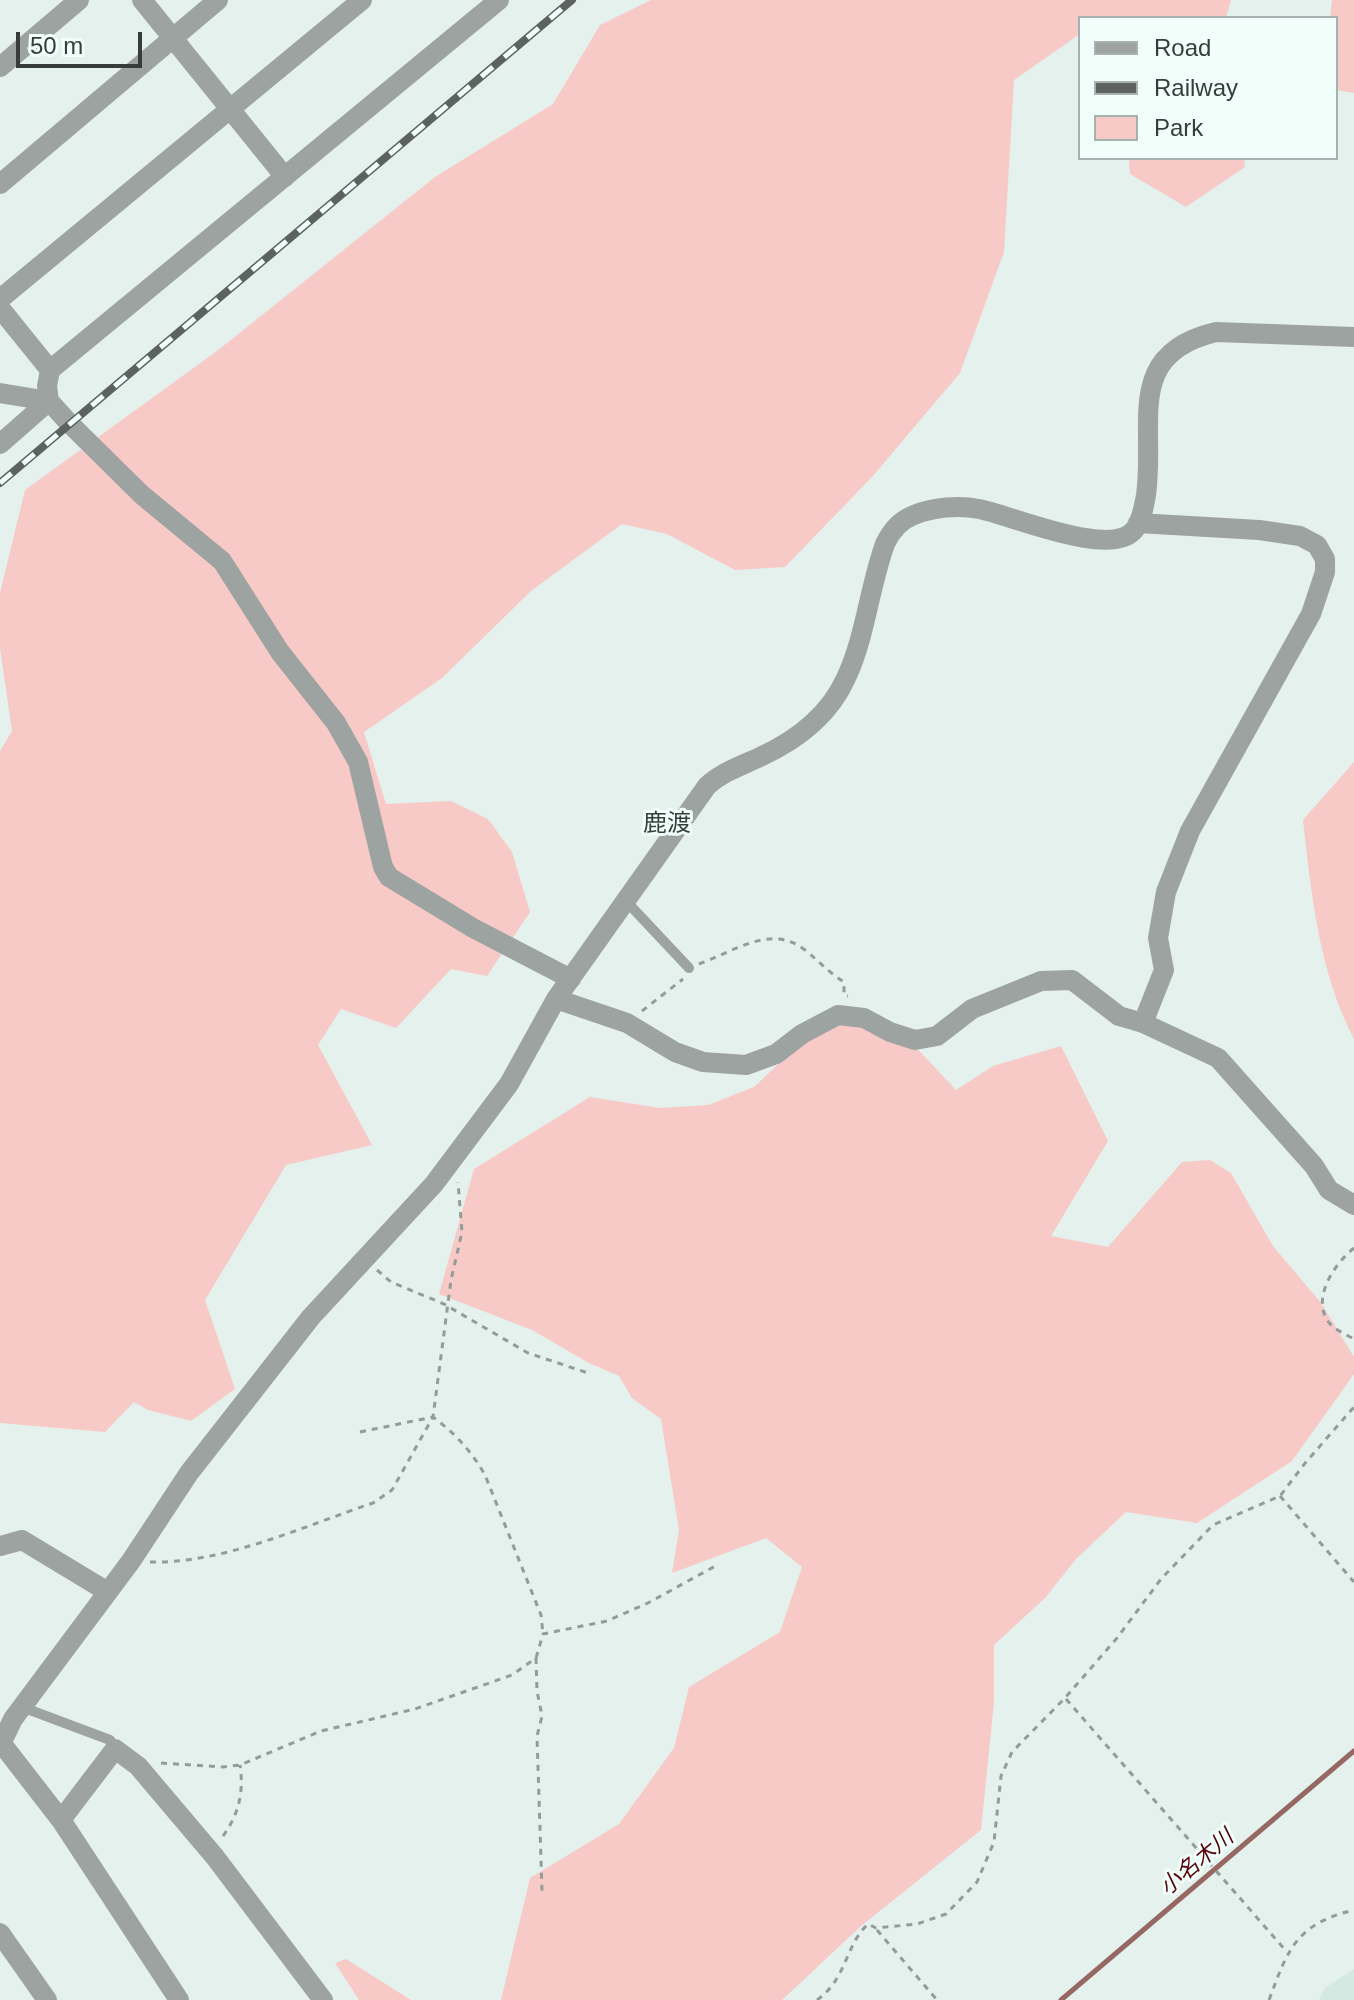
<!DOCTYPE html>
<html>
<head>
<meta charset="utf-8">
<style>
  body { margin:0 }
  #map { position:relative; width:1354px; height:2000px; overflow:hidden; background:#e4f1ed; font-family:Helvetica,sans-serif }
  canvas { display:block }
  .legend { position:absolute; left:1078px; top:16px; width:260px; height:144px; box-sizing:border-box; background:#f1fffa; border:2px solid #a7b1ae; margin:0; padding:10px 14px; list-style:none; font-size:24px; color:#373d3b }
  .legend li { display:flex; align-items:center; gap:16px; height:40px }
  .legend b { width:40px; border:2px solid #a7b1ae }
  .scale { position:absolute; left:16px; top:32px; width:126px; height:36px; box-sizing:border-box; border:4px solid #373d3b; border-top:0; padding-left:10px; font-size:24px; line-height:28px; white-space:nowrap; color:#373d3b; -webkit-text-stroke:6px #f1fffa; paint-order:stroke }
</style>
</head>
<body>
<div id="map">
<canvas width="1354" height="2000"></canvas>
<ul class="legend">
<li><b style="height:10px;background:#9da3a1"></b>Road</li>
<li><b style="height:10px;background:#5b6260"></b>Railway</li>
<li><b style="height:22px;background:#f7cac7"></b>Park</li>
</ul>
<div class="scale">50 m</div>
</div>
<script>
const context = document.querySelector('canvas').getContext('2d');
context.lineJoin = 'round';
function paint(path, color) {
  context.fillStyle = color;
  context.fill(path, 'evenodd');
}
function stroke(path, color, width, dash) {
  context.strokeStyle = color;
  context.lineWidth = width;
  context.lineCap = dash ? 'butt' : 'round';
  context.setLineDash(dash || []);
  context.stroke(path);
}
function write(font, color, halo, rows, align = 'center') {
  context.font = font + ' Helvetica,"Noto Sans JP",sans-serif';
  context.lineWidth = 6;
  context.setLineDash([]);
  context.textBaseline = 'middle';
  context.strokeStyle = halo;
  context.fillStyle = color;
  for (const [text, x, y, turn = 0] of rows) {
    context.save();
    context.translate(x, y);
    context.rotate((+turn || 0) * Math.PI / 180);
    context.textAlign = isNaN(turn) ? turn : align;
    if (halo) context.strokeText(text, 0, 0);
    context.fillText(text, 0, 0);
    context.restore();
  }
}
paint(new Path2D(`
  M1354 1969V2000H1319L1325 1988Z`), '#d3e9e2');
paint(new Path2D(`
  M651 0H1231L1226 18H1080V34L1014 80 1004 252 960 373 872 477 785 567 735 570 667 534 622 524 531 591 442 678 364 732 386 804 451 801 488 819 512 852 530 912 487 976 451 969 396 1028 341 1009 318 1045 372 1145 286 1165 205 1300 235 1389 191 1421 148 1410 134 1402 105 1432 0 1423V751L12 731 0 648V593L25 490 217 351 435 177 553 104 600 25Z
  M1332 0H1354V93L1336 90V18H1330Z
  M1129 158H1244L1245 167 1186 207 1130 174Z
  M1354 762V1039C1319 972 1311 893 1303 820Z
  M860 1008 895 1025 956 1090 993 1066 1061 1046 1108 1141 1051 1236 1108 1247 1182 1162 1210 1160 1231 1173 1273 1246 1321 1303 1354 1357V1374L1292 1461 1197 1523 1126 1512 1076 1559 1045 1598 994 1645V1702L981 1830 861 1926 782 2000H501L530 1878 619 1824 674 1748 689 1687 780 1632 802 1567 766 1538 672 1573 679 1530 661 1419 632 1398 619 1376 589 1363 532 1330 439 1294 474 1169 590 1097 660 1108 708 1105 754 1087 808 1036Z
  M346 1959 411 2000H359L335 1963Z`), '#f7cac7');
stroke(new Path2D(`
  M1061 2000 1354 1751`), '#966763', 5);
stroke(new Path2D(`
  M699 964C733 952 771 923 805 950 820 962 827 971 844 982V995L848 996
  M642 1011 683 979
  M1354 1248C1334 1264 1308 1302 1332 1326 1338 1331 1347 1335 1354 1339
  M377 1270 391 1282 444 1304 528 1353 588 1373
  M360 1432 433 1417C455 1433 472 1452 485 1475L541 1615 543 1634
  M1280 1496 1354 1582
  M150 1562C223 1564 304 1526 373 1503L392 1490 433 1417 451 1280 462 1232 458 1182
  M536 1658 537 1691 542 1716 537 1736 542 1891
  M1066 1699 1287 1952
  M161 1763 223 1767 240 1765 321 1731 415 1709 512 1675 536 1658 543 1634 607 1621 648 1603 719 1564
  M223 1836C239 1814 244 1792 240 1765
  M877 1930 937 2000
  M817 2000C847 1979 845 1945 868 1924L876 1928 917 1924 946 1914 977 1882 994 1842 1001 1776 1012 1752 1065 1698 1117 1638 1161 1579 1213 1525 1280 1496 1306 1462 1354 1407
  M1269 2000C1288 1949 1296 1924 1354 1910`), '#929c99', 3, [6, 6]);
stroke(new Path2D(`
  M626 901 689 968
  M22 1707 110 1740 115 1749`), '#9da3a1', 10);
stroke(new Path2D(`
  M142 0 285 177
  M499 0 50 370 47 386 49 401 69 423 142 495 222 561 280 652 336 723 358 762 383 867 389 877 473 928 571 979
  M0 67 79 0
  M0 184 218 0
  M0 299 362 0
  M0 308 50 370
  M0 393 49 401
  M0 444 49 401
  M1138 523 1259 530 1300 536 1317 545 1325 559V572L1311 614 1190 831 1166 892 1158 938 1164 970 1143 1023
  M556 999 627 1023 675 1052 703 1062 746 1065 776 1054 802 1034 838 1015 864 1018 890 1032 915 1040 937 1036 972 1009 1041 981 1072 980 1119 1016 1143 1023 1218 1058 1314 1166 1329 1190 1354 1205
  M0 1546 22 1540 108 1592
  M2 1744 61 1820 179 2000
  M0 1746 13 1719 131 1561 189 1473 311 1317 434 1184 509 1084 556 999 707 786C722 772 741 766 760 757 797 740 829 716 846 678 866 635 869 588 885 544 891 531 901 520 914 515 933 507 959 505 979 509 1011 515 1113 560 1135 529 1142 520 1144 506 1146 495 1156 423 1123 354 1216 332L1354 337
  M61 1820 115 1749 138 1766 215 1857 323 2000
  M0 1933 47 2000`), '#9da3a1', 20);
const rail = new Path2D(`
  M0 483 572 0`);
stroke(rail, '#5b6260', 8);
stroke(rail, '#f1fffa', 5, [15]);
write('italic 22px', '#570009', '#f1fffa', [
  ["小名木川",1197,1863,-40]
]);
write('24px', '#35403c', '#f1fffa', [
  ["鹿渡",667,824]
]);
</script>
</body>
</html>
